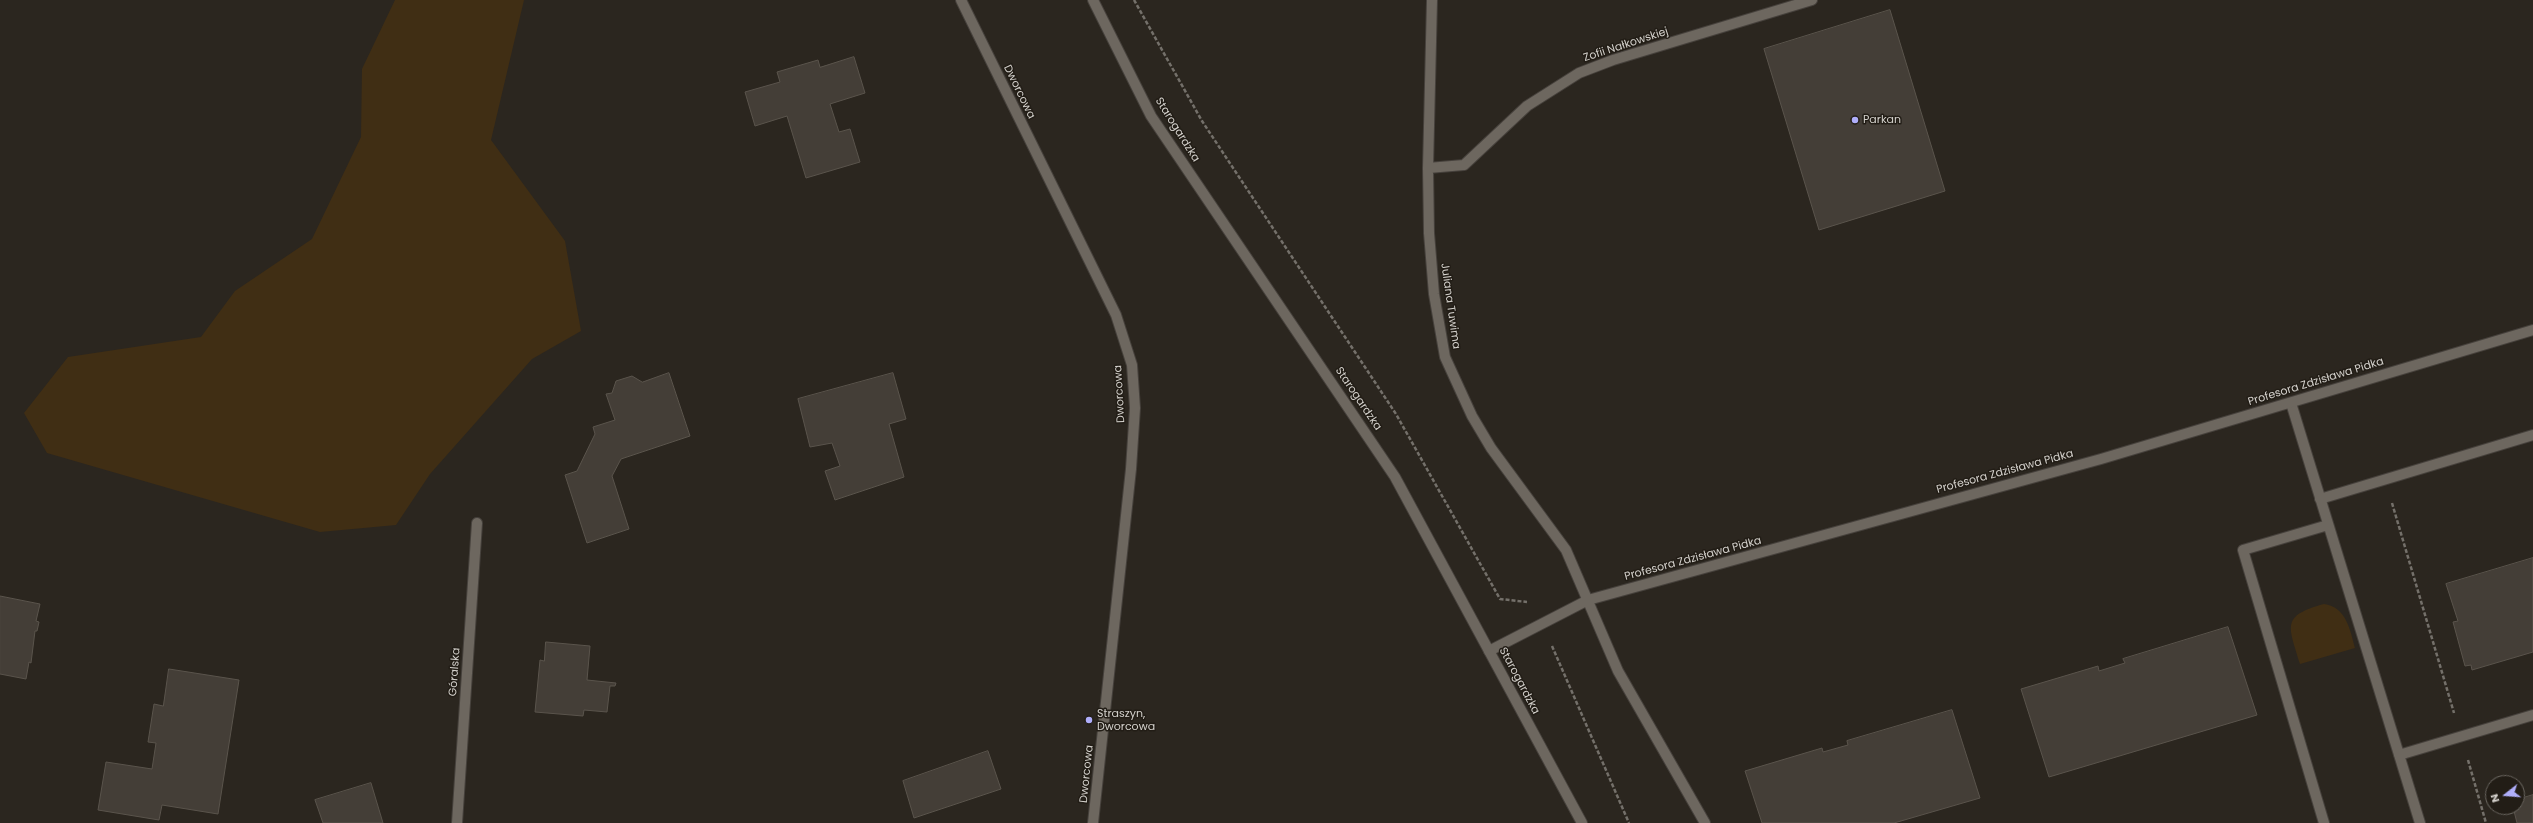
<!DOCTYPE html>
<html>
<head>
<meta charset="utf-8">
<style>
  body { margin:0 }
  #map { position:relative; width:2533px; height:823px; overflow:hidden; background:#2b261f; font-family:Poppins,sans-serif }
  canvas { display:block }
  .north { position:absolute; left:2485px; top:775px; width:40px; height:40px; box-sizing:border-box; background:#221d16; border:1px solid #69655f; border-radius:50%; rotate:253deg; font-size:11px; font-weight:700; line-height:16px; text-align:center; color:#d4d1cc }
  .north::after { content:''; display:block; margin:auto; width:14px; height:18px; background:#afaefa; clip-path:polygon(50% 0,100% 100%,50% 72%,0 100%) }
</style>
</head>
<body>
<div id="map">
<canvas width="2533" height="823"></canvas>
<div class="north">N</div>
</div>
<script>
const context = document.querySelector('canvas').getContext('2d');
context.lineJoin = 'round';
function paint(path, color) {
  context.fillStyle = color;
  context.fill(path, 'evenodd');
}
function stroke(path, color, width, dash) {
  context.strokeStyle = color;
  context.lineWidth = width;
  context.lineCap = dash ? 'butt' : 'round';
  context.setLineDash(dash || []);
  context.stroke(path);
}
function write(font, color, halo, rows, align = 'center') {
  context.font = font + ' Poppins,sans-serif';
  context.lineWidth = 3;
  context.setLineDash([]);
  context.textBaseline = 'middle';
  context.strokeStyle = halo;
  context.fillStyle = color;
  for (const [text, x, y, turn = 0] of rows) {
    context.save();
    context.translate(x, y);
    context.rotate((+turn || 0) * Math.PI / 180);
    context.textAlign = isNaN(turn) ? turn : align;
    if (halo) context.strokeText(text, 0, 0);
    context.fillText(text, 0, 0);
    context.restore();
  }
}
paint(new Path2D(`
  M395 0H524L491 140 565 241 581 331 532 359 430 474 396 525 320 532 47 453 24 413 68 357 201 337 235 291 312 239 361 137 362 69Z
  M2324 604C2346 607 2350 629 2355 648L2300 664C2289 626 2280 616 2324 604Z`), '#402e14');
const building = new Path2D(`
  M1890 10 1945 191 1819 230 1764 49Z
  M854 57 865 93 830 104 839 132 850 129 860 162 806 178 787 116 755 126 745 92 780 82 777 72 818 60 820 67Z
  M669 373 690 436 621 459 612 476 629 529 587 543 565 475 577 471 595 434 593 427 615 420 606 394 612 393 616 381 632 376 642 382Z
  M893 373 906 419 889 424 904 477 835 500 825 471 840 466 832 443 810 447 798 399Z
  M2533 558V652L2472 670 2471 665 2465 666 2453 622 2458 621 2446 584Z
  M0 596 40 604 36 621 39 622 37 631H35L31 663 29 662 26 679 0 674Z
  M2228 627 2257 715 2049 777 2021 689 2098 666 2099 671 2125 663 2123 659Z
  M546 642 590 646 587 680 616 683 615 686H610L607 712 584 710 583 716 535 712 540 660 544 661Z
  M169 669 239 680 218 814 162 805 159 820 98 810 106 762 152 769 156 743 148 742 154 704 163 706Z
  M1952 710 1980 798 1894 823H1762L1745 771 1822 748 1823 752 1848 745 1847 741Z
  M988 751 1001 789 914 818 903 781Z
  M371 783 383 823H323L315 800Z
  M2533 795V823H2517L2513 807H2517V800Z`);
paint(building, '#443e37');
stroke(building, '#5a544c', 1);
const service = new Path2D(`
  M2291 403 2420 823
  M2320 499 2533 435
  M2399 755 2533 715
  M2324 823 2243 550 2328 525`);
const minor = new Path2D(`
  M961 0 1116 315 1132 365 1135 408 1131 469 1093 823
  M1432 0 1428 168 1429 233 1434 294 1445 357 1472 416 1491 448 1566 550 1618 671 1705 823
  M1428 168 1464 165 1527 106 1579 73 1613 60 1812 0
  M1489 651 1588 600 2101 459 2533 330
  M457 823 477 523`);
const secondary = new Path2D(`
  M1093 0 1151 116 1395 477 1582 823`);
stroke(service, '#46413c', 12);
stroke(minor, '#46413c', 12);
stroke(secondary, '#46413c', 12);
stroke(new Path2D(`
  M1134 0 1202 121 1396 414 1500 599 1527 602
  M2392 503 2454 713
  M1552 646 1629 823
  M2468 760 2486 823`), '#74706a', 2.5, [4, 2]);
stroke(service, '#6d675f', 10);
stroke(minor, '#6d675f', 10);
stroke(secondary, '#6d675f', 10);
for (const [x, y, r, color] of [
  [1855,120,4,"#afaefa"],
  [1089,720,4,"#afaefa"]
]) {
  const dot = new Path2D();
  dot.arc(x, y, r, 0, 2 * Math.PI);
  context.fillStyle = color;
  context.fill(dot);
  stroke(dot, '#221d16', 1.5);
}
write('11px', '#d4d1cc', '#221d16', [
  ["Zofii Nałkowskiej",1626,45,-18],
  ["Dworcowa",1019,92,64],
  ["Starogardzka",1177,130,58],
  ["Juliana Tuwima",1450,306,82],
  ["Profesora Zdzisława Pidka",2316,382,-17],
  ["Dworcowa",1120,394,-93],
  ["Starogardzka",1358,399,56],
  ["Profesora Zdzisława Pidka",2005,472,-15],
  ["Profesora Zdzisława Pidka",1693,559,-15],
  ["Góralska",455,672,-86],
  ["Starogardzka",1519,681,62],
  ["Dworcowa",1087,774,-84]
]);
write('11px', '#d4d1cc', '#221d16', [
  ["Parkan",1863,120],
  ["Straszyn,",1097,714],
  ["Dworcowa",1097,727]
], 'left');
</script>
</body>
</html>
